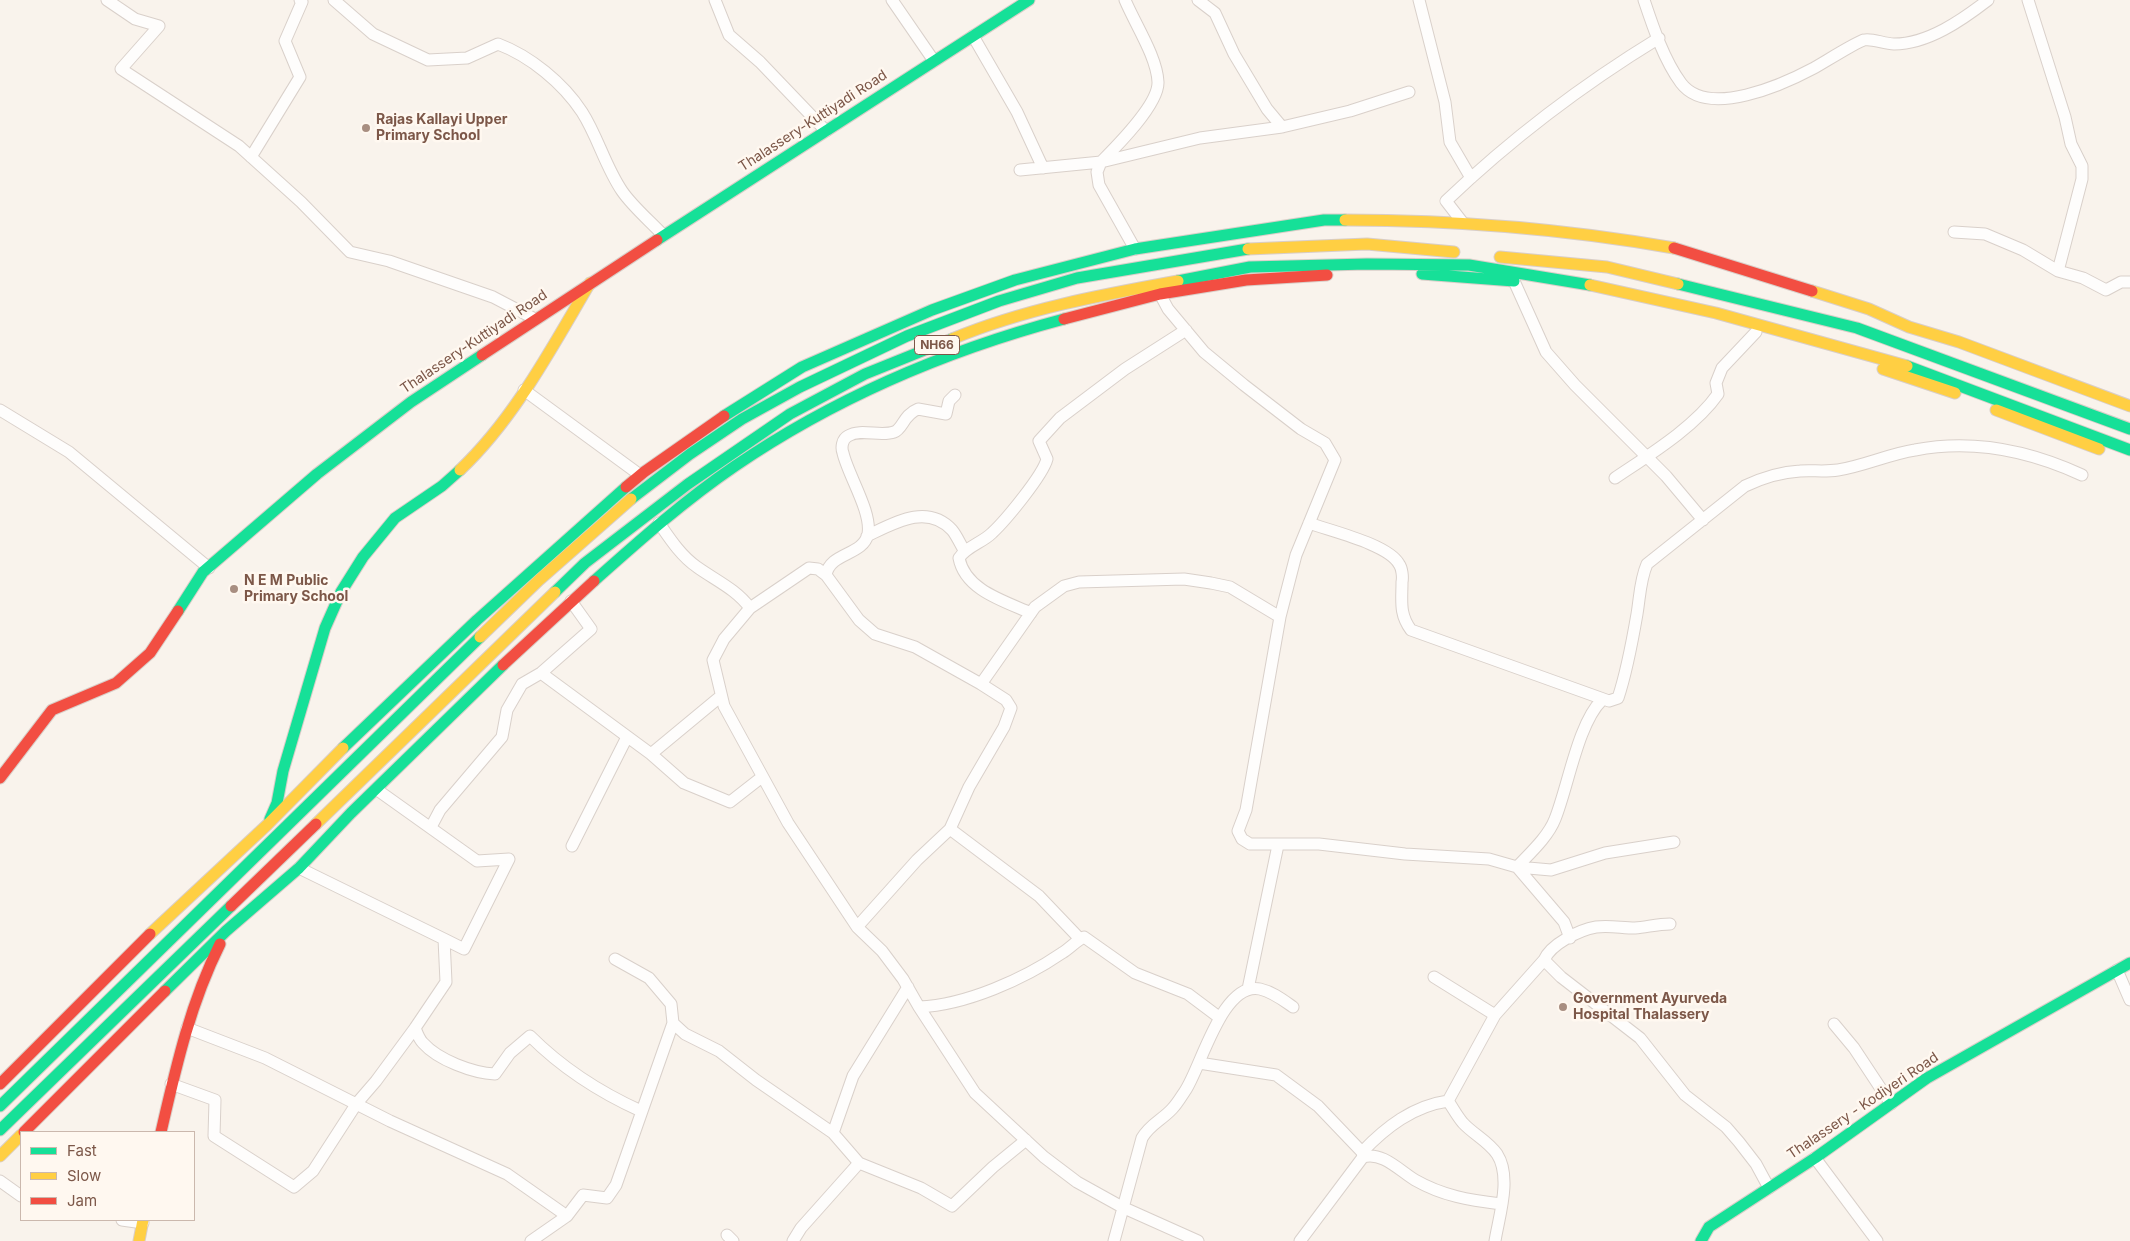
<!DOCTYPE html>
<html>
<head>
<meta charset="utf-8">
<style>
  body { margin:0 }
  #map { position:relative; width:2130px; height:1241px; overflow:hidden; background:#f9f3ec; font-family:Inter,sans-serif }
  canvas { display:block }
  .legend { position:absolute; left:20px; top:1131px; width:175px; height:90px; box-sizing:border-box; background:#fff8f0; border:1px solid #cbb8ad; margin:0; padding:6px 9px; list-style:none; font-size:15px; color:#7c5748 }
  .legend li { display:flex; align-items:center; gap:10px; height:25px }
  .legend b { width:25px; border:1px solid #cbb8ad }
</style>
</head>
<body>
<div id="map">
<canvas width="2130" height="1241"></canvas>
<ul class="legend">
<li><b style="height:6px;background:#16e098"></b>Fast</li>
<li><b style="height:6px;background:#ffcf43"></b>Slow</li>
<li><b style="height:6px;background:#f24e42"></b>Jam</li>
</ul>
</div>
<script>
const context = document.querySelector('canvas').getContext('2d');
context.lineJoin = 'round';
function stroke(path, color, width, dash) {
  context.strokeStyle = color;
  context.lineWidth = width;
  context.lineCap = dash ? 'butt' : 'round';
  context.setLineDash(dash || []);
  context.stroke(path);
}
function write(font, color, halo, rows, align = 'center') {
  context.font = font + ' Inter,sans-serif';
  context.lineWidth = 5;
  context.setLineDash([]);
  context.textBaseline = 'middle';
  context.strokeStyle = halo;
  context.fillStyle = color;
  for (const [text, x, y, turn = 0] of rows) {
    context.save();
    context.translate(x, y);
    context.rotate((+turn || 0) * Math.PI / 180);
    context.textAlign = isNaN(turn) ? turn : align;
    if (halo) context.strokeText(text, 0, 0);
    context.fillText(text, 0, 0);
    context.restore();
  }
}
const street = new Path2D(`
  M107 0 135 19 159 26 121 69 239 146 301 202 350 252 389 261 493 297 535 319
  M334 0 373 34 428 60 467 58 498 44C530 56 563 83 582 112 598 137 605 166 622 191 633 207 650 221 663 235
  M715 0 729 35 760 62 826 131
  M892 0 934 61
  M1125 0C1135 24 1157 57 1158 82 1159 104 1117 146 1101 162L1097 172 1099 185 1135 249
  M1198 0 1215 13 1234 54 1267 109 1282 127
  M1419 0 1445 102 1450 142 1471 178
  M1644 0C1653 27 1664 60 1681 83 1708 119 1784 84 1814 68 1823 63 1858 41 1864 40 1872 38 1884 44 1894 44 1928 44 1962 20 1988 0
  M2028 0 2065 117 2071 144 2082 166V179L2058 271
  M973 36 1017 112 1043 168
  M251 157 300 77 285 41 302 2 300 0
  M1020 170 1101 162 1200 138 1282 127 1350 111 1409 92
  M1463 223 1446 201C1511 139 1582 85 1659 38
  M1954 232 1985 234 2023 250 2058 271 2083 278 2106 290 2121 282H2130
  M1514 281 1546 352 1575 385 1666 476 1703 520
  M1160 294 1168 309 1204 352 1244 385 1301 429 1325 443 1335 460 1296 555 1280 617 1246 810 1238 831 1242 839 1250 844H1319L1405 854 1489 859 1517 867 1551 870 1605 853 1674 842
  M524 390 640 475
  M955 395 949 401 946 414 918 409C903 415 903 429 894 432 880 437 861 428 848 436 842 439 841 448 843 453 848 475 872 512 868 534 863 556 830 552 826 575L859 620 875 634 915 647 981 684 1035 607 1064 586 1079 582 1184 579 1211 583 1230 587 1280 617
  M0 410 69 452 209 568
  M1615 478C1649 455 1695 427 1718 394L1716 383 1722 368 1756 332
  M659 523C670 539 681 556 697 567 715 580 736 589 750 608L724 639 713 660 724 706 788 823 857 927 882 951 903 979 919 1007C966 1005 1024 979 1062 953 1070 948 1076 941 1084 937L1135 973 1188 994 1220 1018
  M1309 523C1330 531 1388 544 1399 564 1402 568 1403 577 1402 582 1402 601 1399 614 1411 630L1609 701 1618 698C1627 671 1632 643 1637 614 1640 596 1640 580 1647 564L1745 486C1762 478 1781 472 1800 471 1812 470 1824 472 1838 470 1864 466 1889 454 1915 450 1972 439 2030 451 2082 475
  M867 536C894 523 927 503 952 530 957 536 960 544 964 550
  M750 608 809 568 818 569 826 575
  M1031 613C1004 601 965 590 959 558 967 546 982 543 992 533 1006 520 1043 475 1047 459L1039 441 1060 418 1125 369 1186 330
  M541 673 651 754 721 696
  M651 754 684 783 730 802 762 777
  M376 789 477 861 509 859 464 949 444 939
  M431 827 440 810 502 737 507 710 522 684 541 673 591 629 571 601
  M950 829 1039 896 1080 939
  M572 846 627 737
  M1517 867C1530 853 1548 837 1555 819 1568 787 1578 723 1602 700
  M1517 867 1564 922 1570 938
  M1670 924C1658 924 1647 927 1635 928 1622 928 1609 925 1596 927 1579 930 1551 944 1544 960L1561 977 1640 1038 1685 1095 1726 1127 1739 1142 1756 1164 1769 1188
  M857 927 917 860 950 829 969 787 1004 727 1011 708 1006 700 981 684
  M615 959 649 978 671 1004 673 1023 685 1034 719 1051 756 1080 833 1133
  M2117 970 2130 1000
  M1434 977 1495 1015
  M1248 989 1278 845
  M919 1007 975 1093 1044 1157 1077 1182 1122 1207 1198 1241
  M1834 1024 1854 1048 1891 1104
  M187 1028 265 1058 390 1121 507 1174 567 1216 583 1195 607 1198 616 1185 673 1023
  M415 1028C417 1033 419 1039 423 1043 438 1060 473 1073 495 1074L510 1053 530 1036C563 1069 599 1092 641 1111
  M1199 1063 1276 1075 1318 1106 1362 1152 1363 1157
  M171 1084 215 1100 214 1136 294 1187 313 1171 357 1103 376 1081 415 1028 446 982 444 939 299 868
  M1448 1101C1453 1108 1457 1116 1463 1123 1473 1134 1488 1141 1497 1154 1512 1177 1499 1216 1495 1241
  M1362 1152C1386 1127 1413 1106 1448 1101L1495 1015 1544 960
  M1815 1158 1877 1241
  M859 1163 921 1188 952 1206 993 1167 1026 1140
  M0 1181 21 1196
  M122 1220 143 1223
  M727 1235 733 1241
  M531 1241 567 1216
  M793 1241 801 1228 859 1163 833 1133 853 1076 908 987
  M1114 1241 1142 1138C1150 1124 1162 1120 1172 1109 1177 1104 1181 1097 1185 1091 1201 1068 1222 981 1260 989 1273 992 1283 1000 1293 1007
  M1300 1241 1363 1157C1382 1151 1400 1171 1415 1180 1443 1196 1469 1200 1501 1204`);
const fast = new Path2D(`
  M657 240 1029 0
  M1422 274 1514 281
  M1178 281 1250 267 1367 264 1469 265 1590 285
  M1678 284 1857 328 2130 429
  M1907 366 2130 450
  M724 416 802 367 932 310 1015 280 1135 249 1324 220H1345
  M631 499 690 454 742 419 800 387 907 336 999 301 1077 278 1248 249
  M594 581C640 540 685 500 735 466 835 398 948 350 1064 319
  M555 592 585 563 688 484 790 414 865 374 952 339
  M178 611 203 572 317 474 411 402 482 355
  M343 748 477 620 626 487
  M270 819 277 803 283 771 325 628 341 592 363 557 395 518 442 486 460 470
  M165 991 226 931 299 868 351 813 503 665
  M0 1106 480 637
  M0 1130 231 906
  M1701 1241 1709 1227 1815 1158 1927 1078 2130 963`);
const slow = new Path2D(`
  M1345 220C1455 220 1566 229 1674 248
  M1248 249 1367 244 1454 252
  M1500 257 1607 267 1678 284
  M1590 285 1716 313 1907 366
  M1812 291 1869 309 1909 327 1959 342 2130 406
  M952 339C1024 309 1101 295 1178 281
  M1883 369 1955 393
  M1996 410 2099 449
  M460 470C515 418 552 347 590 283
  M480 637 539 580 631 499
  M316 824 555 592
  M150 934 267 825 343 748
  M0 1156 21 1135
  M139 1241 143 1220`);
const jam = new Path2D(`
  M1674 248 1812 291
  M1064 319 1160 294 1246 280 1327 275
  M482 355 657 240
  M626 487 644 472 724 416
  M503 665 594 581
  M0 778 52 710 116 683 150 653 178 611
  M231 906 316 824
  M0 1084 150 934
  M24 1132 165 991
  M161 1132C176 1067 190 1004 220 944`);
stroke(street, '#d9d0ca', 13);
stroke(fast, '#d9cec8', 13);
stroke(slow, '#d9cec8', 13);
stroke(jam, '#d9cec8', 13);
stroke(street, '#fefdfc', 11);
stroke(fast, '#16e098', 11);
stroke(slow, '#ffcf43', 11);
stroke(jam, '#f24e42', 11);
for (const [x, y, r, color] of [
  [366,128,5,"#a88e81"],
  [234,589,5,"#a88e81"],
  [1563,1007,5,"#a88e81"]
]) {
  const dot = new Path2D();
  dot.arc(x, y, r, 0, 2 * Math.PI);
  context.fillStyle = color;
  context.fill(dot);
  stroke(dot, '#fff8f0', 2);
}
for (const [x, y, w] of [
  [937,345,45]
]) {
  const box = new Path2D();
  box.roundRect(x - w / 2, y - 9.5, w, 19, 4);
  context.fillStyle = '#fff8f0';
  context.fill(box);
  stroke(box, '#7c5748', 1);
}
write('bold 12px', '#7c5748', null, [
  ["NH66",937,345]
]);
write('bold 14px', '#7c5748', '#fff8f0', [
  ["Rajas Kallayi Upper",376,120],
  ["Primary School",376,136],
  ["N E M Public",244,581],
  ["Primary School",244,597],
  ["Government Ayurveda",1573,999],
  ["Hospital Thalassery",1573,1015]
], 'left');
write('14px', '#7c5748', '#fff8f0', [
  ["Thalassery-Kuttiyadi Road",813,121,-33],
  ["Thalassery-Kuttiyadi Road",474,342,-34],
  ["Thalassery - Kodiyeri Road",1863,1106,-34]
]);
</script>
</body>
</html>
